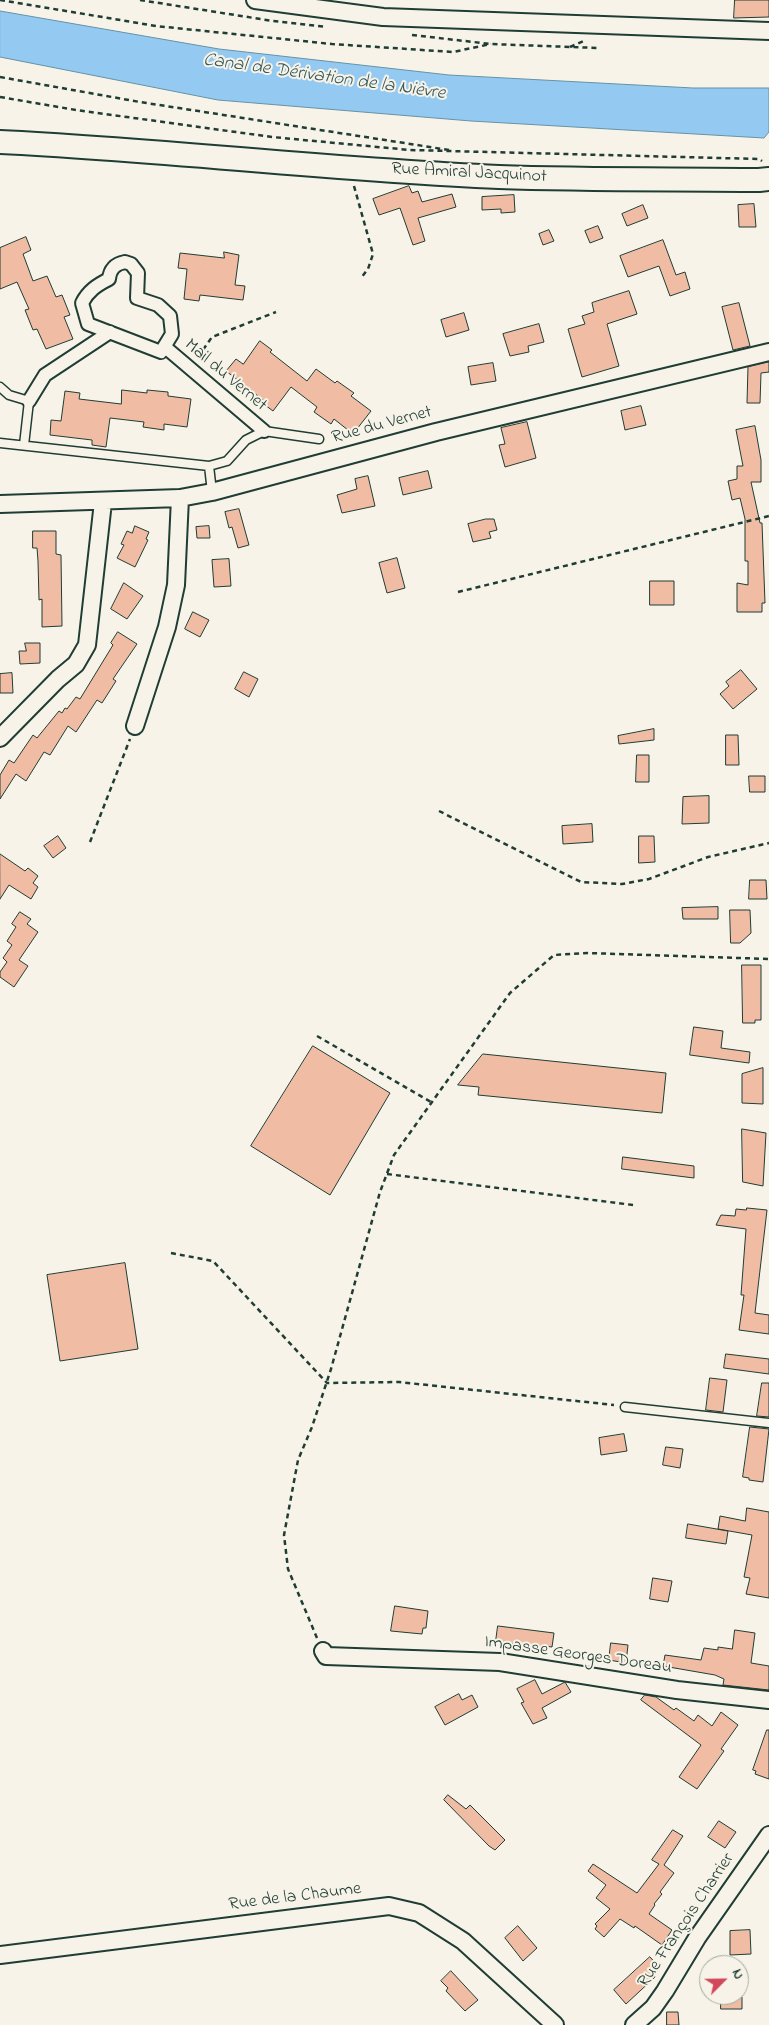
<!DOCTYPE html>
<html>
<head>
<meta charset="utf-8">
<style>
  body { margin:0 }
  #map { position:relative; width:769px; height:2025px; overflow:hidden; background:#f7f3e8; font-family:"Indie Flower",sans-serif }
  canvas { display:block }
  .north { position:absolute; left:699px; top:1955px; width:50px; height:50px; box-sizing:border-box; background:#f7f3e8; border:1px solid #a1aaa0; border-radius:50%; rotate:67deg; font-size:14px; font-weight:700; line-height:20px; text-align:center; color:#1f3d34 }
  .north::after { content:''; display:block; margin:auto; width:18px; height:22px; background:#d1495b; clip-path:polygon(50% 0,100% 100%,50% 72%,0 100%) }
</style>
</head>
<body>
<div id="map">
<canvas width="769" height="2025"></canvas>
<div class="north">N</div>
</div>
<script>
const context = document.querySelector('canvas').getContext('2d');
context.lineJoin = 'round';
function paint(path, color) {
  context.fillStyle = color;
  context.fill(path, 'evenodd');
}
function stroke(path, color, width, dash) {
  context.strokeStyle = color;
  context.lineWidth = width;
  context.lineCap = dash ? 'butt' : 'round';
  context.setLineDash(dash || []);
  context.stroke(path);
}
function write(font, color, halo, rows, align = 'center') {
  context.font = font + ' "Indie Flower",sans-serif';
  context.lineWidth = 4;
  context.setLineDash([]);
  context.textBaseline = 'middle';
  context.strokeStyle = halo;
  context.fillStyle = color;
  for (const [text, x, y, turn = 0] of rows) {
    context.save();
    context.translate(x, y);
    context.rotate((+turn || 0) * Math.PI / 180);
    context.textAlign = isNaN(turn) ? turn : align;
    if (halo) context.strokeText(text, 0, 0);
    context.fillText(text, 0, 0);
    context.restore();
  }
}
const water = new Path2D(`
  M0 11 219 49 449 75 693 88H769V132L764 138 471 121 218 100 0 57Z`);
paint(water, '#94caf2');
stroke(water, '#6592a6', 1);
const building = new Path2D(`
  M735 0H769V17L734 18Z
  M409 186 412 193 418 191 422 202 452 194 456 207 418 218 425 241 413 245 400 208 379 215 373 199Z
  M514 195 515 212 501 213V209L482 210V197Z
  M754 204 756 227H739L738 205Z
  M643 205 648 218 627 226 622 214Z
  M598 226 603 238 590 243 585 231Z
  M549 230 554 241 543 245 539 234Z
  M26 237 31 250 23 254 33 281 47 276 56 297 62 295 70 315 64 317 73 339 46 349 37 329 33 330 25 310 29 309 17 282 0 289V248Z
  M663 240 676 275 685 272 690 289 670 296 659 266 628 277 620 256Z
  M224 252 239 255 235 285 245 286 243 300 200 295 199 301 184 299 187 269 178 268 180 253 224 258Z
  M629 291 637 314 607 324 619 366 582 377 568 329 585 324 582 316 594 312 592 303Z
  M739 303 750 346 733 350 722 307Z
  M464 313 469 330 446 337 441 320Z
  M539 324 544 342 528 346 529 352 510 356 503 334Z
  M260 341 272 350 270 352 307 381 316 369 335 383 337 381 354 393 351 396 371 411 353 434 334 419 331 424 314 412 317 407 291 387 273 411 261 402 263 400 226 371 236 359 243 364Z
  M769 362V372L761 373 760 403H747L748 367Z
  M493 363 496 381 471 385 468 367Z
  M122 390 147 393V390L168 392V396L191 399 187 427 164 424V430L143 427 144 422 110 418 106 447 92 445V440L50 435 51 420 61 421 65 391 80 393 79 399 121 404Z
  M641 406 646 425 625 430 621 411Z
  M527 422 536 458 505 467 499 445 505 444 501 428Z
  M755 426 761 460V482H751L760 523H762L765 603H762V612H737V583L748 585V561H745V519L740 498 732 500 728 481 737 479V466H743L736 430Z
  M428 471 432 488 403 495 399 478Z
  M368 476 375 506 342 513 337 495 357 489 355 479Z
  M239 509 249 545 238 548 232 527 229 528 225 512Z
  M486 519H494L497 530 489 532 491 538 473 542 468 524Z
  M135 526 149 532 146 539 148 540 135 567 117 558 124 545 121 544 127 531 132 533Z
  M209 526 210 538H197L196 527Z
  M33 531H56V554L61 555 62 626 42 627V599L39 600 38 561 37 548H33Z
  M397 558 405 588 387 593 379 563Z
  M229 559 231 586 214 587 212 560Z
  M650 581H674V605H650Z
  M124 583 143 596 127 619 111 609Z
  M193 612 209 620 200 637 185 629Z
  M118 632 137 644 113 679 116 681 102 703 97 700 76 732 68 726 50 755 44 752 26 781 16 774 0 799V775L9 760 14 763 33 735 37 738 59 711 62 713 65 708 67 709 76 697 80 699 113 645 111 643Z
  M25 643H40V663L20 664 19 651H26Z
  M741 670 757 689 733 709 720 694 729 686 726 682Z
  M244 672 258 679 249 697 235 689Z
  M12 673 13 693H0V674Z
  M654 729V740L619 744 618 736Z
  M726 735H738L739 765H726Z
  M637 755H649V782H636Z
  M749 776H765V792H750Z
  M709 796V823L682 824 683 797Z
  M592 824 593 842 563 844 562 826Z
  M58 836 66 848 53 858 44 846Z
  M639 836H654L655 862 639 863Z
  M0 854 25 871 28 868 38 876 33 883 38 887 31 899 9 885 0 899Z
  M750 880H766L767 899H749Z
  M718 907V919H683L682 908Z
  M730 910H750L751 933 740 943H731Z
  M20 912 31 919 27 924 38 932 19 960 28 966 14 987 0 977V972L7 962 3 958 12 945 7 941 16 927 12 924Z
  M742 965H761V1020H755V1023H743Z
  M694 1027 723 1031 721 1048 750 1052 749 1063 690 1055Z
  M313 1046 390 1093 330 1195 251 1146Z
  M483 1054 666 1073 662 1113 478 1095 479 1087 458 1085Z
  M763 1068V1104L742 1103V1074Z
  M742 1129 766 1133 763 1186 743 1182Z
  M623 1157 694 1166V1178L622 1169Z
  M747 1208 767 1210 755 1313 769 1315V1334L739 1330 744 1295H741L746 1229 716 1225 721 1215 735 1216 736 1209 746 1210Z
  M125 1263 138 1349 60 1361 47 1275Z
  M726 1354 769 1359V1374L724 1368Z
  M710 1378 727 1380 723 1412 706 1410Z
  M762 1383H769V1417L757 1416Z
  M750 1427 769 1429 763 1482 749 1480V1478L743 1477Z
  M624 1434 627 1451 601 1455 599 1438Z
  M666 1447 683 1449 680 1468 663 1465Z
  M747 1508 769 1512V1598L746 1594 750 1578 744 1577 752 1535 718 1529 720 1516 745 1521Z
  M688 1524 728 1531 726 1544 686 1538Z
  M653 1578 672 1581 668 1602 650 1599Z
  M395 1606 428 1611 426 1628H423L422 1634 391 1631Z
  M498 1626 554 1633 552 1647 545 1646 544 1649 496 1641Z
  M735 1630 755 1633 751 1663 769 1666V1690L723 1685 724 1679 715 1675 663 1666 665 1655 701 1660 704 1648 718 1650V1647L732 1649Z
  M611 1643 628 1645 626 1663 609 1660Z
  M535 1680 542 1694 565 1682 571 1692 542 1708 547 1718 533 1724 521 1703 524 1702 517 1689Z
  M459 1694 462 1700 472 1695 478 1707 445 1725 435 1707Z
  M645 1695 656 1697 674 1710 676 1708 694 1721 698 1715 712 1726 721 1712 738 1725 721 1749 724 1751 697 1789 679 1777 701 1745 641 1700Z
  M767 1730H769V1779L755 1774 756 1771 753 1770Z
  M448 1795 466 1809 470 1805 505 1840 495 1850 489 1846 444 1800Z
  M719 1821 736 1832 725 1848 708 1837Z
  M673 1830 683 1836 664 1865 674 1873 660 1892 662 1894 654 1904 655 1905 649 1914 672 1930 662 1945 635 1926 634 1928 620 1919 604 1937 595 1929 597 1926 595 1924 610 1909 596 1898 606 1885 588 1871 593 1864 637 1893 659 1864 652 1860Z
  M518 1926 537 1948 523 1961 505 1938Z
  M750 1930 751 1954 730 1955V1931Z
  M650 1957 660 1968 653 1974 655 1977 626 2004 614 1990Z
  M451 1971 478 2000 465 2011 446 1991 448 1988 441 1981Z
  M721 1996 742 1997V2009H721Z
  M667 2012H678L679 2025H667Z`);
paint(building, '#f1bca4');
stroke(building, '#1f3d34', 1);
const service = new Path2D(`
  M0 387 9 395 29 401 24 445
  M0 443 209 466
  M212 492 209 466 227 461 246 440 264 431 319 439
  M625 1407 769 1423`);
const pedestrian = new Path2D(`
  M125 262 131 264 138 273 137 298 158 305 170 316 172 334 161 352 88 324 82 303C88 291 97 285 109 279 110 269 115 264 125 262Z
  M165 347 264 431
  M29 401 45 375 110 332`);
const minor = new Path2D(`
  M255 0 383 17 769 31
  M0 504 180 498 212 492 436 432 769 352
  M135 726 167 627 176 585 180 498
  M0 738 58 679 76 664 87 645 103 502
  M323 1651 326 1656 500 1662 677 1690 769 1700
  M0 1955 389 1906 419 1913 463 1941 555 2025
  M634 2025 653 2008 665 1991 697 1938 769 1835`);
const secondary = new Path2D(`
  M0 142C167 150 332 170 499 177 585 180 672 179 759 180L769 179`);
stroke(service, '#1f3d34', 11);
stroke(pedestrian, '#1f3d34', 16);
stroke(minor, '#1f3d34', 20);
stroke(secondary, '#1f3d34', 26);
stroke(new Path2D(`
  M0 0 156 26 332 44 453 52 491 44
  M140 0 273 21 327 27
  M412 35 491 44 599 48
  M570 47 586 40
  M0 77 140 102 449 150
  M0 97 76 110 272 137 410 150 759 159 762 161
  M354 186 373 254 368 269 361 278
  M198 357 212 337 276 312
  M458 592 769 516
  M439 811 581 882 622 884 649 879 708 857 769 843
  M90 842 130 739
  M317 1036 431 1102
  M387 1174 633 1205
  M171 1253 213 1261 327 1383 399 1382 614 1405
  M317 1638 288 1569 284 1535 298 1460 312 1427 331 1369 380 1192 394 1155 510 993 554 955 588 953 769 959`), '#1f3d34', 2.5, [5, 4]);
stroke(service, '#f7f3e8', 8);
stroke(pedestrian, '#f7f3e8', 12);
stroke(minor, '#f7f3e8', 16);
stroke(secondary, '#f7f3e8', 22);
write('18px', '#1f3d34', '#f7f3e8', [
  ["Rue Amiral Jacquinot",469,174,3],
  ["Mail du Vernet",225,376,40],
  ["Rue du Vernet",382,426,-15],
  ["Impasse Georges Doreau",578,1656,8],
  ["Rue de la Chaume",295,1898,-7],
  ["Rue François Charrier",687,1921,-56]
]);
write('italic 19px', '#36595a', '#f7f3e8', [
  ["Canal de Dérivation de la Nièvre",324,78,8]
]);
</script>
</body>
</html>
